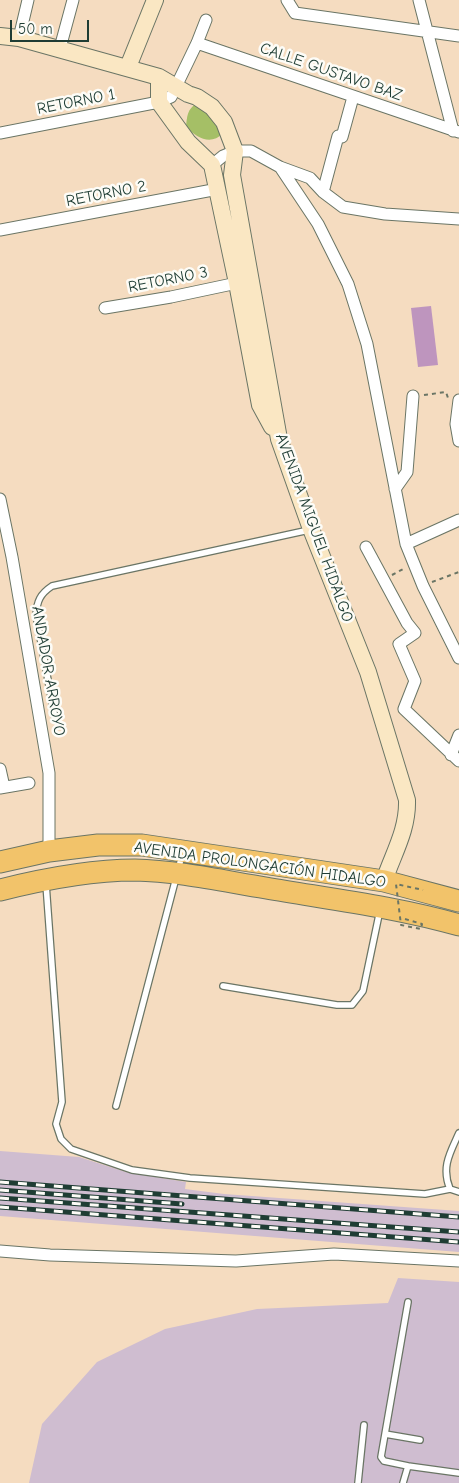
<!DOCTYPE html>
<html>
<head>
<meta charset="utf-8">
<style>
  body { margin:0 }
  #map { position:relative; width:459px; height:1483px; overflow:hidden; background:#f5dcc0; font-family:"Comic Neue",sans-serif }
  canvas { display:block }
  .scale { position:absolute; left:10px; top:20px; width:79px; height:22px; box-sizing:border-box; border:2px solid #1f3d34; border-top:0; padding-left:6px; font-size:15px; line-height:18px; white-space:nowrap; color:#1f3d34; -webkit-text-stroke:4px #fdfcf7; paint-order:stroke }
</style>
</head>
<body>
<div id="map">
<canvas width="459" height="1483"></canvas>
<div class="scale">50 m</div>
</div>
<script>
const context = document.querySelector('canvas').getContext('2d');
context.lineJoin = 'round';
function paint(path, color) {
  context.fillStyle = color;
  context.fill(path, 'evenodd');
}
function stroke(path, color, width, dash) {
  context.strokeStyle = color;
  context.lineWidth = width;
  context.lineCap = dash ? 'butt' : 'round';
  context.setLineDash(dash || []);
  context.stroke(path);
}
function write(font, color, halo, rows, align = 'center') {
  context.font = font + ' "Comic Neue",sans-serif';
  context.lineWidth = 5;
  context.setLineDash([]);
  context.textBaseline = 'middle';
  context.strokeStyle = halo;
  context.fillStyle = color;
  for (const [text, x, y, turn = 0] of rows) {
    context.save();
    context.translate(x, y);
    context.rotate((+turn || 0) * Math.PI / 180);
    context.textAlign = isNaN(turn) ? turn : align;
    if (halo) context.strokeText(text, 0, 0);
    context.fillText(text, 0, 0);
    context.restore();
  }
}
paint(new Path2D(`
  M0 1151 79 1157 126 1172 186 1182 185 1189 224 1194 459 1211V1252L0 1216Z
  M398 1278 459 1282V1483H29L42 1424 97 1362 165 1329 257 1309 388 1303Z`), '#cfbdd0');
paint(new Path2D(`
  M197 103 201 105 223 133C211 146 197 138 186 127 187 117 187 109 197 103Z`), '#a5bf66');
paint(new Path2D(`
  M431 306 438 365 418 367 411 308Z`), '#be95be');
const lane = new Path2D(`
  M55 718 36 615C37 601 40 594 52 586L309 530
  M46 884 62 1102 56 1124 61 1139 71 1149 132 1170 190 1178 425 1194 450 1189 459 1192
  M223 986 337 1005H352L363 991 380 910
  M116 1106 182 855
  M450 1189C441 1167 450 1153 459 1133
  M385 1434 420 1440
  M408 1466 384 1461 381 1457 408 1302
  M358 1483 364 1425
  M403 1483 408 1466 459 1473`);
const street = new Path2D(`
  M287 0 295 13 459 36
  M419 0 453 131
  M19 38 28 0
  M197 43 459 132
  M60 48 73 0
  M0 133 159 102 171 97 197 43 206 20
  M212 165 223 156 235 151H251L280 167 318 224 348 284 367 344 406 544 423 586 459 658
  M280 167 310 178 323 192 343 207 385 214 459 219
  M323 192 338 136 342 137 353 97
  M0 230 218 189
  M105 308 171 297 237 283
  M459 400 456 424 459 441
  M395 489 407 472 413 396
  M0 499 12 557 49 773V851
  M406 544 459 520
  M366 547 407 623 415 633 399 644 415 681 404 709 459 761
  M451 755 459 735
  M0 769 4 787
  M0 788 29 783
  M0 1251 50 1255 236 1261 334 1254 459 1261`);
const secondary = new Path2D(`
  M0 36 19 38 159 77 188 94 197 97 212 107 224 122 235 151 232 175 279 439 311 529 368 672 407 800C408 830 393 854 384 881
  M128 67 155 0
  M159 77V102L188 142 212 165 237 283 260 405 272 427`);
const highway = new Path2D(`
  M0 862 49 851 98 845H142L384 881 459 901
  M0 890C44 879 89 870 135 870 178 871 223 881 266 888 330 899 396 907 459 925`);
stroke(lane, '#6a7565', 8);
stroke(street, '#6a7565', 13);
stroke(secondary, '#6a7565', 18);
stroke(highway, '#6a7565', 23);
stroke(new Path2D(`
  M424 395 446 392 448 398
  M392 575 405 568
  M432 582 459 572`), '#6a7565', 2, [4, 4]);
stroke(lane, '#fff', 5.5);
stroke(street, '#fff', 11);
stroke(secondary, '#fae7c3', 16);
stroke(highway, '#f2c36a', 21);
const rail = new Path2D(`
  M0 1182 459 1217
  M0 1190 182 1204
  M0 1198 459 1232
  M0 1207 459 1242`);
stroke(rail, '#1f3d34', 5);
stroke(rail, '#fdfcf7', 3, [9]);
stroke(new Path2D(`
  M405 919 422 924 421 929 401 925 396 884 423 890`), '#6a7565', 2, [4, 4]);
write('16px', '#1f3d34', '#fdfcf7', [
  ["CALLE GUSTAVO BAZ",331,72,19],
  ["RETORNO 1",76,102,-11],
  ["RETORNO 2",106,194,-11],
  ["RETORNO 3",168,280,-11],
  ["AVENIDA MIGUEL HIDALGO",314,528,70],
  ["ANDADOR ARROYO",48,671,80],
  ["AVENIDA PROLONGACIÓN HIDALGO",260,865,8]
]);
</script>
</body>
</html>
